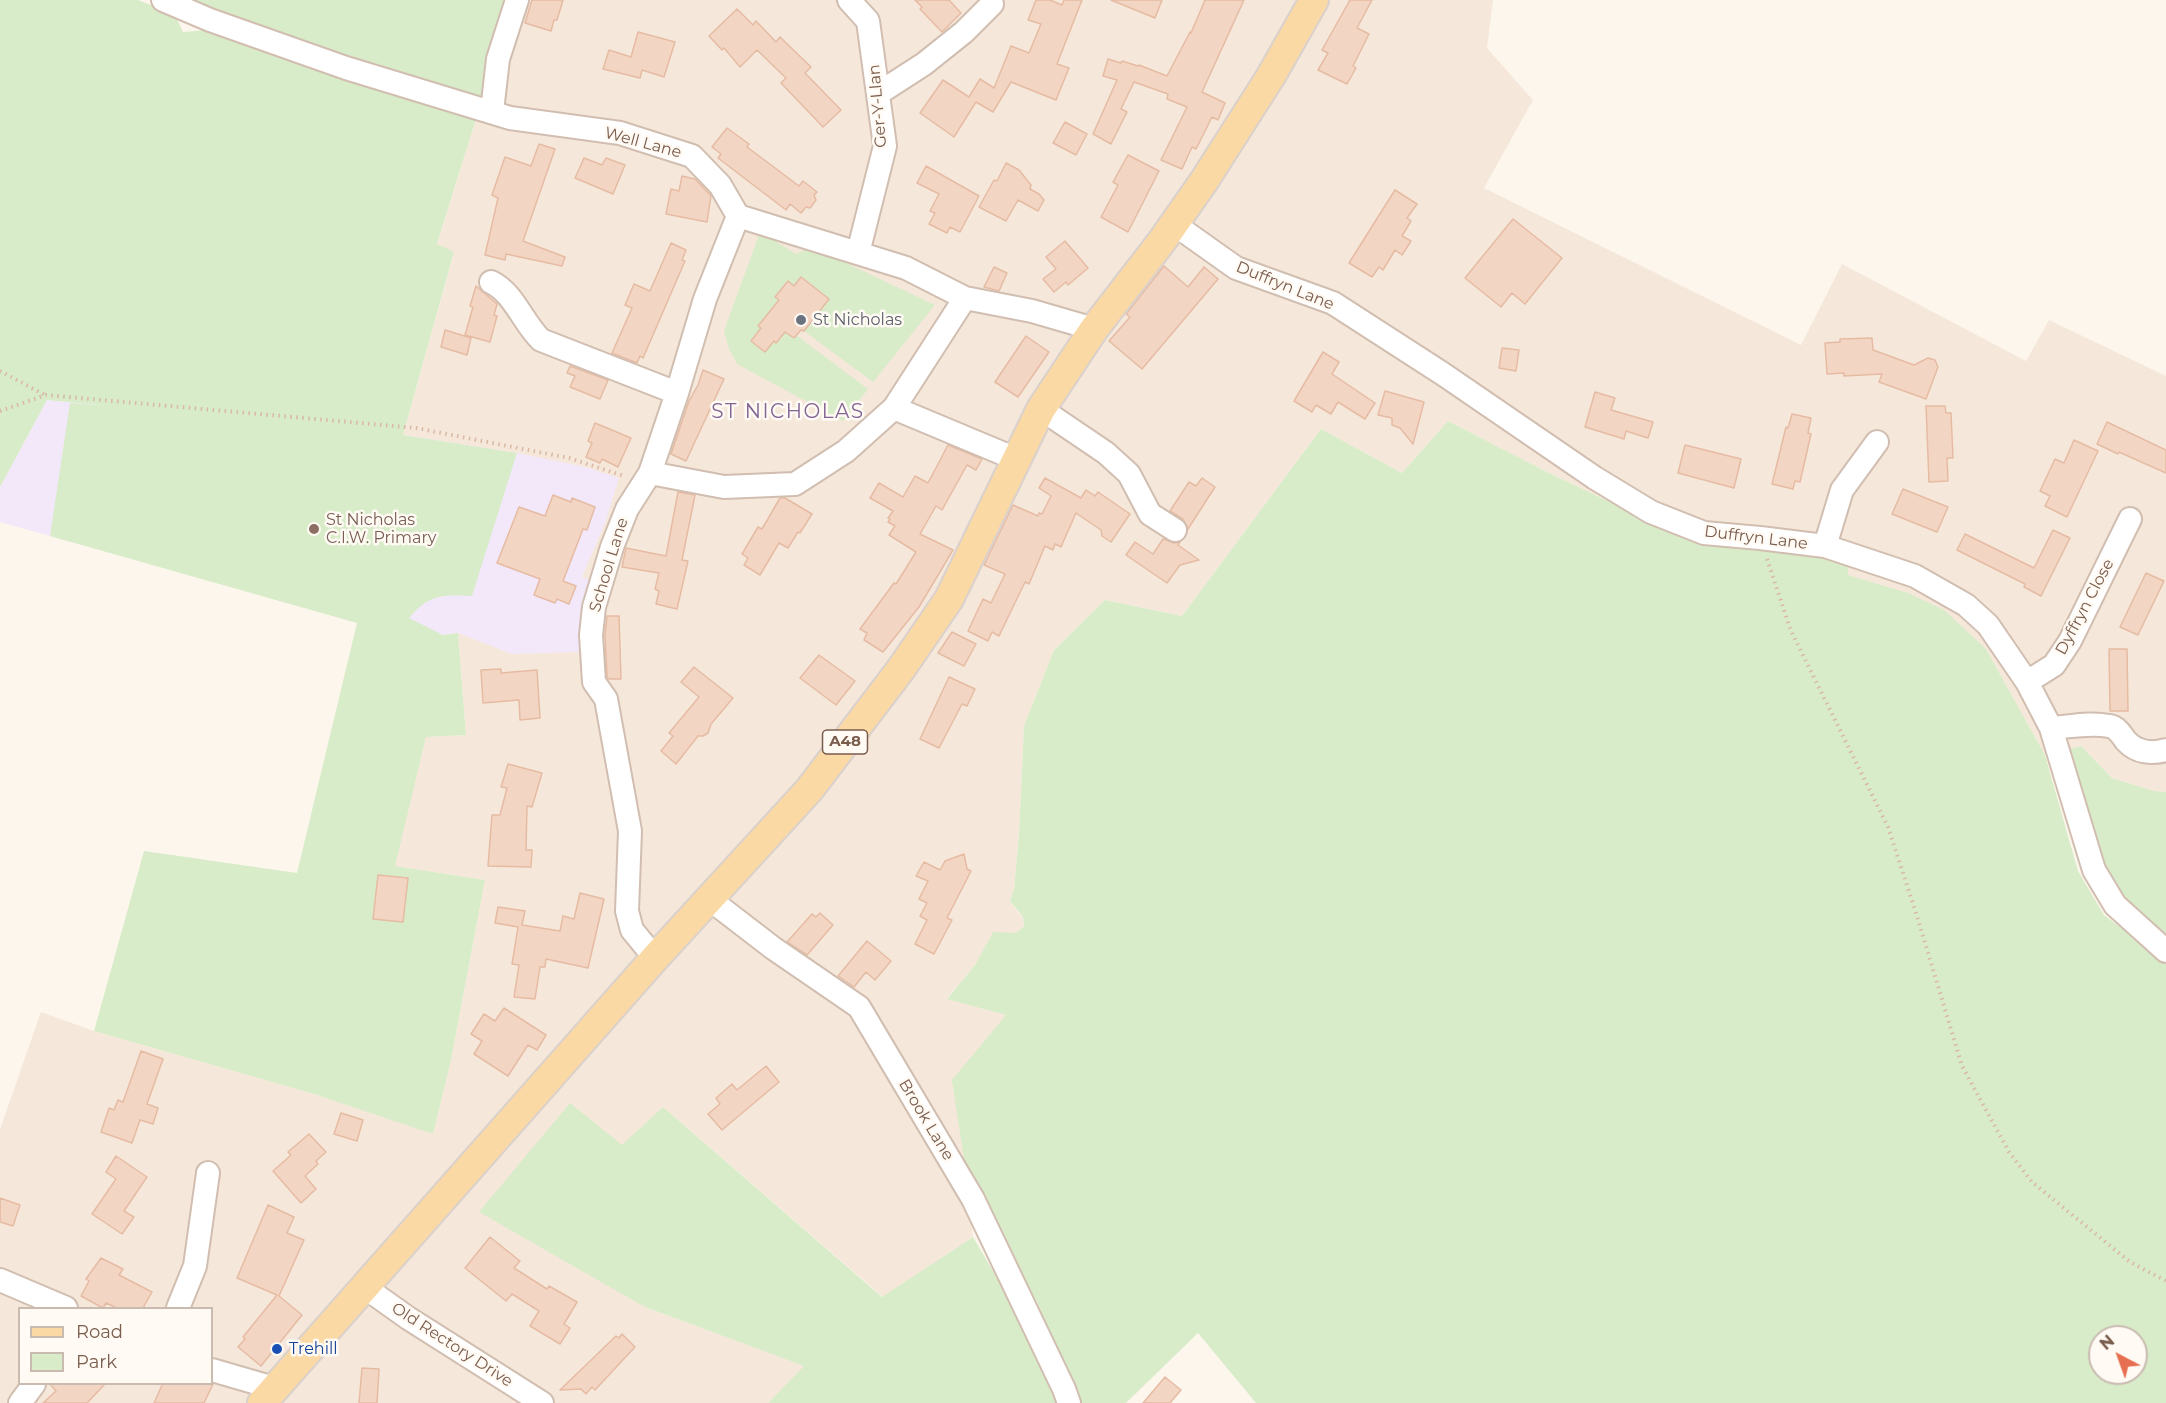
<!DOCTYPE html>
<html>
<head>
<meta charset="utf-8">
<style>
  body { margin:0 }
  #map { position:relative; width:2166px; height:1403px; overflow:hidden; background:#fdf6ec; font-family:Montserrat,sans-serif }
  canvas { display:block }
  .legend { position:absolute; left:18px; top:1307px; width:195px; height:78px; box-sizing:border-box; background:#fffaf3; border:2px solid #cabbb1; margin:0; padding:8px 10px; list-style:none; font-size:18px; color:#7a5c4d }
  .legend li { display:flex; align-items:center; gap:12px; height:30px }
  .legend b { width:30px; border:2px solid #cabbb1 }
  .north { position:absolute; left:2088px; top:1325px; width:60px; height:60px; box-sizing:border-box; background:#fffaf3; border:2px solid #cabbb1; border-radius:50%; rotate:319deg; font-size:16px; font-weight:700; line-height:24px; text-align:center; color:#7a5c4d }
  .north::after { content:''; display:block; margin:auto; width:21px; height:27px; background:#e76f51; clip-path:polygon(50% 0,100% 100%,50% 72%,0 100%) }
</style>
</head>
<body>
<div id="map">
<canvas width="2166" height="1403"></canvas>
<ul class="legend">
<li><b style="height:8px;background:#fbd9a5"></b>Road</li>
<li><b style="height:16px;background:#d8ecc9"></b>Park</li>
</ul>
<div class="north">N</div>
</div>
<script>
const context = document.querySelector('canvas').getContext('2d');
context.lineJoin = 'round';
function paint(path, color) {
  context.fillStyle = color;
  context.fill(path, 'evenodd');
}
function stroke(path, color, width, dash) {
  context.strokeStyle = color;
  context.lineWidth = width;
  context.lineCap = dash ? 'butt' : 'round';
  context.setLineDash(dash || []);
  context.stroke(path);
}
function write(font, color, halo, rows, align = 'center') {
  context.font = font + ' Montserrat,sans-serif';
  context.lineWidth = 5;
  context.setLineDash([]);
  context.textBaseline = 'middle';
  context.strokeStyle = halo;
  context.fillStyle = color;
  for (const [text, x, y, turn = 0] of rows) {
    context.save();
    context.translate(x, y);
    context.rotate((+turn || 0) * Math.PI / 180);
    context.textAlign = isNaN(turn) ? turn : align;
    if (halo) context.strokeText(text, 0, 0);
    context.fillText(text, 0, 0);
    context.restore();
  }
}
paint(new Path2D(`
  M523 0H1493L1487 48 1533 100 1484 188 1801 345 1842 264 2026 361 2049 320 2166 376V792L2154 791 2112 778 2081 746 2045 755 1986 649 1908 593 1847 575 1834 555 1704 543 1654 523 1549 473 1448 421 1402 473 1321 429 1182 616 1105 600 1054 650 1024 726 1019 833 1014 889 1010 901 1018 912 1023 917 1024 926 1016 933H993L975 965 947 998 1006 1015 966 1173 973 1237 883 1297 663 1107 645 1307 805 1366 768 1403H0V1129L41 1012 94 1031 314 1094 433 1133 451 1060 485 880 394 866 426 737 466 735 458 633 517 453 403 435 454 253 437 245 476 119ZM20 1308H212V1384H20Z`), '#f5e8da');
paint(new Path2D(`
  M47 400 403 435 517 453 585 467 619 478 605 523 582 577 593 581 580 652 512 654 458 633 443 635 427 628 357 622 0 522V487Z`), '#f3e8fa');
paint(new Path2D(`
  M0 0H138L175 15 183 32 207 30 395 96 476 119 437 244 454 252 403 435 517 453 472 596C443 595 429 594 409 618L443 635 458 633 466 735 426 737 395 866 485 880 451 1060 433 1134 314 1094 94 1031 144 851 297 873 357 623 50 536 70 403 109 406 47 400 0 487Z
  M174 0H509L482 98 342 57Z
  M760 232 796 254 812 247 935 305 873 382 804 331 829 299 801 277 794 286 787 281 775 296 779 300 758 326 761 328 751 341 765 352 774 341 777 343 785 332 793 338 796 335 868 389 843 421 737 364 729 349 724 331Z
  M1448 421 1549 473 1654 523 1704 543 1834 555 1848 560V575L1908 593 1944 610 1986 649 2045 755 2078 871 2104 915 2166 962V1403H1256L1198 1333 1126 1403H1075L1038 1304 966 1173 952 1080 1006 1015 947 999 975 965 993 932 1016 933 1024 926 1023 917 1010 901 1014 889 1019 834 1024 726 1054 650 1105 600 1182 616 1321 429 1402 473ZM2100 1337H2136V1373H2100Z
  M2081 746 2112 778 2154 791 2166 792V936L2121 898 2101 863 2097 842 2065 750Z
  M570 1103 622 1145 663 1107 882 1297 973 1237 1047 1363 1061 1403H768L804 1366 645 1307 479 1212Z`), '#d8ecc9');
const building = new Path2D(`
  M532 0H563L557 20H554L551 31 525 23Z
  M915 0H949L961 13 942 32 920 9 922 7Z
  M1036 0H1050L1062 5 1064 0H1082L1057 64 1069 68 1056 100 1011 82 993 112 976 102 954 137 920 113 943 80 969 97 980 79 994 88 1011 46 1029 53 1041 24 1028 20Z
  M1111 0H1162L1155 18Z
  M1205 0H1244L1202 92 1225 103 1218 120 1212 117 1196 149 1192 147 1182 169 1161 160 1187 107 1167 99 1168 94 1134 82 1121 109 1127 112 1111 144 1093 134 1117 80 1103 76 1108 59 1121 63 1122 61 1138 66 1139 65 1167 76 1190 32 1191 33Z
  M1350 0H1372L1357 28 1369 34 1353 66 1356 68 1347 84 1318 70 1328 53 1322 50Z
  M737 9 753 25 756 21 776 42 780 37 811 67 805 73 841 110 823 127 781 83 786 78 757 50 740 67 724 48 722 50 709 36Z
  M638 32 675 42 664 77 642 70 640 78 603 69 609 50 631 57Z
  M1065 122 1087 134 1076 155 1053 143Z
  M727 128 749 144 747 147 799 186 803 181 817 192 814 195 816 200 810 208 806 207 801 213 790 204 786 210 718 158 721 154 712 147Z
  M539 144 555 149 523 241 565 257 562 266 506 254 505 260 485 255 498 198 492 195 505 157 531 166Z
  M1128 155 1159 171 1128 232 1101 217 1118 185 1113 182Z
  M584 158 602 165 606 158 625 165 613 194 575 178Z
  M1006 163 1019 170 1031 185 1030 189 1039 194 1044 200 1038 211 1018 200 1006 221 979 207 994 180 997 181Z
  M926 166 979 196 960 232 950 227 947 233 929 224 935 213 930 211 939 194 917 183Z
  M682 176 695 179 711 196 707 222 666 214 671 189 679 191Z
  M1395 190 1417 204 1407 218 1411 221 1402 236 1411 241 1402 255 1395 250 1383 270 1379 267 1372 277 1349 263Z
  M1513 219 1562 258 1525 304 1512 293 1501 307 1465 278Z
  M1065 241 1088 268 1068 285 1066 282 1054 292 1043 279 1056 269 1046 257Z
  M671 243 686 250 682 260 685 261 643 358 640 356 637 363 612 353 632 308 625 305 634 284 650 291Z
  M1164 266 1188 287 1204 267 1218 279 1142 369 1109 341 1130 317 1126 314Z
  M994 267 1007 273 999 291 984 287Z
  M801 277 829 299 804 331 801 330 794 338 785 332 776 343 774 341 765 352 751 341 761 328 758 326 779 300 775 297 788 281 794 286Z
  M476 286 497 304 494 315 497 316 490 342 465 335 473 307 470 306Z
  M445 330 471 338 467 355 441 347Z
  M1026 336 1049 352 1018 397 995 382Z
  M1872 338 1873 350 1914 365 1928 358 1935 360 1938 367 1926 399 1879 382 1882 374 1844 376V373L1827 374 1825 343 1840 342V339Z
  M1502 348 1519 350 1516 371 1499 368Z
  M1323 352 1339 362 1332 374 1375 403 1365 419 1338 402 1331 414 1316 405 1312 412 1294 401Z
  M570 366 608 380 600 399 570 387 575 376 567 373Z
  M703 370 724 379 686 461 671 454 689 401 698 385Z
  M1385 391 1424 402 1413 444 1400 428 1392 425V418L1378 415Z
  M1595 392 1615 398 1611 410 1653 422 1648 438 1626 431 1624 439 1585 427Z
  M1926 406H1945L1946 413H1951L1953 458H1947L1948 481 1929 482Z
  M1792 414 1811 418 1808 433 1811 434 1800 482 1795 481 1793 489 1772 484 1786 427 1788 428Z
  M2107 422 2166 450V473L2119 452 2118 454 2097 444Z
  M595 423 631 438 618 467 602 459 600 463 586 457 592 443 588 441Z
  M2074 440 2098 451 2067 517 2045 506 2050 496 2040 491 2055 459 2064 463Z
  M948 445 982 459 976 470 967 465 942 510 936 506 920 534 953 550 919 607 883 652 864 640 867 633 860 629 894 583 896 584 916 552 889 535 895 526 888 522 890 519 888 518 893 511 870 498 879 483 903 497 915 476 928 483Z
  M1685 445 1741 459 1734 488 1678 473Z
  M1045 478 1081 498 1086 490 1095 496 1098 492 1130 514 1111 542 1102 536 1101 530 1076 513 1061 547 1055 544 1053 550 1045 546 1029 584 1025 582 999 636 992 632 988 641 968 631 983 599 991 603 1005 574 984 565 1013 505 1038 516 1039 513 1042 514 1051 496 1039 488Z
  M1202 478 1215 487 1188 529 1183 519 1170 511 1189 482 1196 486Z
  M1903 489 1948 507 1937 532 1892 514Z
  M678 492 695 495 682 560 688 561 677 609 656 604 659 591 655 589 659 573 622 567 626 548 666 556Z
  M553 495 571 502 572 498 595 507 587 530 583 529 563 581 576 586 569 604 557 599 555 603 534 595 540 579 497 563 519 507 545 516Z
  M780 498H785L812 514 800 533 798 532 788 548 779 543 760 575 744 565 748 558 742 554 758 527 762 529Z
  M2053 530 2070 538 2041 596 2024 587 2025 584 1957 550 1965 534 2034 568Z
  M1163 539 1174 543 1180 542 1178 545 1199 560 1180 565 1167 583 1126 555 1135 542 1153 554Z
  M2146 573 2164 581 2138 635 2120 627Z
  M607 616H619L621 679H609L607 677 605 635Z
  M952 632 976 644 964 666 938 653Z
  M2109 649H2127L2128 711H2110Z
  M819 655 855 681 836 705 800 678Z
  M694 667 733 698 711 724 708 733 703 736H698L676 764 661 751 673 736 669 733 699 697 681 682Z
  M501 669V673L537 670 540 718 520 720 519 700 483 703 481 670Z
  M949 677 975 689 967 706 962 704 939 748 920 739Z
  M508 764 542 773 532 807 527 806 526 850H532L531 867 488 866 492 815H500L507 788 501 787Z
  M964 854 967 869 971 871 947 918 952 920 934 954 915 944 927 920 920 916 927 903 919 899 928 881 916 876 924 862 940 870 945 861Z
  M378 875 408 878 403 922 373 919Z
  M580 893 604 899 588 968 546 959 545 967H540L535 999 514 997 519 965 512 964 518 927 495 923 498 907 525 911 522 925 560 931 563 916 574 919Z
  M820 913 833 925 807 955 787 942 812 914 816 917Z
  M867 941 891 961 875 980 866 972 854 987 838 976Z
  M504 1008 546 1035 537 1050 528 1045 508 1076 474 1054 482 1041 471 1034 484 1014 495 1021Z
  M141 1051 163 1059 147 1104 158 1108 153 1124 140 1120 132 1143 101 1132 109 1108 114 1110 118 1100 123 1102Z
  M766 1066 779 1082 722 1130 708 1114 720 1104 716 1098 732 1084 737 1090Z
  M341 1113 363 1120 357 1141 334 1134Z
  M309 1134 326 1152 316 1161 318 1164 305 1176 316 1189 301 1203 273 1171 291 1155 288 1152Z
  M116 1156 147 1177 124 1211 134 1217 122 1234 92 1214 116 1179 106 1172Z
  M0 1198 20 1205 13 1226 0 1222Z
  M268 1205 294 1217 287 1233 304 1240 279 1296 302 1315 261 1366 238 1347 245 1339 243 1337 277 1295 237 1278Z
  M490 1237 520 1261 514 1268 547 1289 549 1286 577 1302 564 1324 570 1328 560 1344 530 1326 539 1311 512 1294 506 1301 465 1268Z
  M101 1258 123 1269 119 1275 152 1292 143 1308H117L106 1303 103 1308 81 1296 89 1281 86 1279Z
  M622 1334 635 1347 595 1390 592 1387 586 1394 581 1389 560 1390 616 1336 619 1338Z
  M362 1368 379 1369 377 1403H359Z
  M1165 1377 1181 1390 1170 1403H1143Z
  M49 1383H106L87 1403H43L56 1391Z
  M163 1383H210L213 1384 204 1403H154Z`);
paint(building, '#f3d5c3');
stroke(building, '#e6bba3', 1.5);
const minor = new Path2D(`
  M163 0 210 20 346 68 510 118 620 133 692 156 720 185 738 216 906 268 965 298 1032 311 1094 329
  M849 0 868 21 885 146 858 253
  M879 93 924 64 964 32 992 4
  M492 111 498 59 517 0
  M1174 224 1236 268 1333 303 1443 374 1595 478 1651 512 1704 533 1760 538 1825 546 1915 576 1966 605 1988 625 2027 682 2051 728 2094 870 2115 905 2166 951
  M491 282C514 293 523 323 541 340L677 393
  M894 408 1016 459
  M1041 409 1106 453 1129 474 1150 514 1175 530
  M650 473 724 487 795 484 846 451 894 408 965 298
  M1825 546 1842 490 1877 442
  M2027 682 2054 665 2070 641 2130 519
  M2051 728C2069 727 2090 722 2109 726 2117 727 2121 734 2126 741 2137 753 2152 754 2166 750
  M708 898 773 948 859 1007 973 1199 1064 1389 1069 1403
  M655 958 632 930 627 911 630 831 606 699 594 682 591 635 594 607 612 547 627 509 650 473 677 393 705 299 738 216
  M0 1280 66 1308
  M363 1286 408 1318 542 1403
  M178 1308 195 1266 208 1173
  M212 1370 274 1388
  M20 1403 34 1384`);
const major = new Path2D(`
  M262 1403 655 958 809 790 901 669 949 599 1041 409 1094 329 1162 241 1204 181 1271 76 1314 0`);
stroke(minor, '#d1beb0', 26);
stroke(major, '#dad1cd', 32);
stroke(new Path2D(`
  M0 371 45 395
  M0 411 46 395 416 428 569 458 624 476
  M1767 559 1791 631 1888 827 1917 916 1962 1066 2009 1152 2032 1182 2130 1262 2166 1281`), '#d9b8a5', 4, [1.5, 4.5]);
stroke(minor, '#fff', 22);
stroke(major, '#fbd9a5', 28);
for (const [x, y, r, color] of [
  [801,320,6,"#6b7280"],
  [314,529,6,"#8d6e63"],
  [277,1349,6,"#1a4fb4"]
]) {
  const dot = new Path2D();
  dot.arc(x, y, r, 0, 2 * Math.PI);
  context.fillStyle = color;
  context.fill(dot);
  stroke(dot, '#fffaf3', 2);
}
for (const [x, y, w] of [
  [845,742,45]
]) {
  const box = new Path2D();
  box.roundRect(x - w / 2, y - 12, w, 24, 4.5);
  context.fillStyle = '#fffaf3';
  context.fill(box);
  stroke(box, '#7a5c4d', 1.5);
}
write('bold 15px', '#7a5c4d', null, [
  ["A48",845,742]
]);
write('16px', '#7a5c4d', '#fffaf3', [
  ["Ger-Y-Llan",878,106,-95],
  ["Well Lane",643,143,15],
  ["Duffryn Lane",1285,286,22],
  ["Duffryn Lane",1756,538,7],
  ["School Lane",609,565,-73],
  ["Dyffryn Close",2085,607,-62],
  ["Brook Lane",926,1120,59],
  ["Old Rectory Drive",452,1345,33]
]);
write('16px', '#5b616d', '#fffaf3', [
  ["St Nicholas",813,320]
], 'left');
write('16px', '#785e54', '#fffaf3', [
  ["St Nicholas",326,520],
  ["C.I.W. Primary",326,538]
], 'left');
write('16px', '#164399', '#fffaf3', [
  ["Trehill",289,1349]
], 'left');
context.letterSpacing = '1.5px';
write('20px', '#846695', '#fffaf3', [
  ["ST NICHOLAS",788,412]
]);
context.letterSpacing = '0px';
</script>
</body>
</html>
